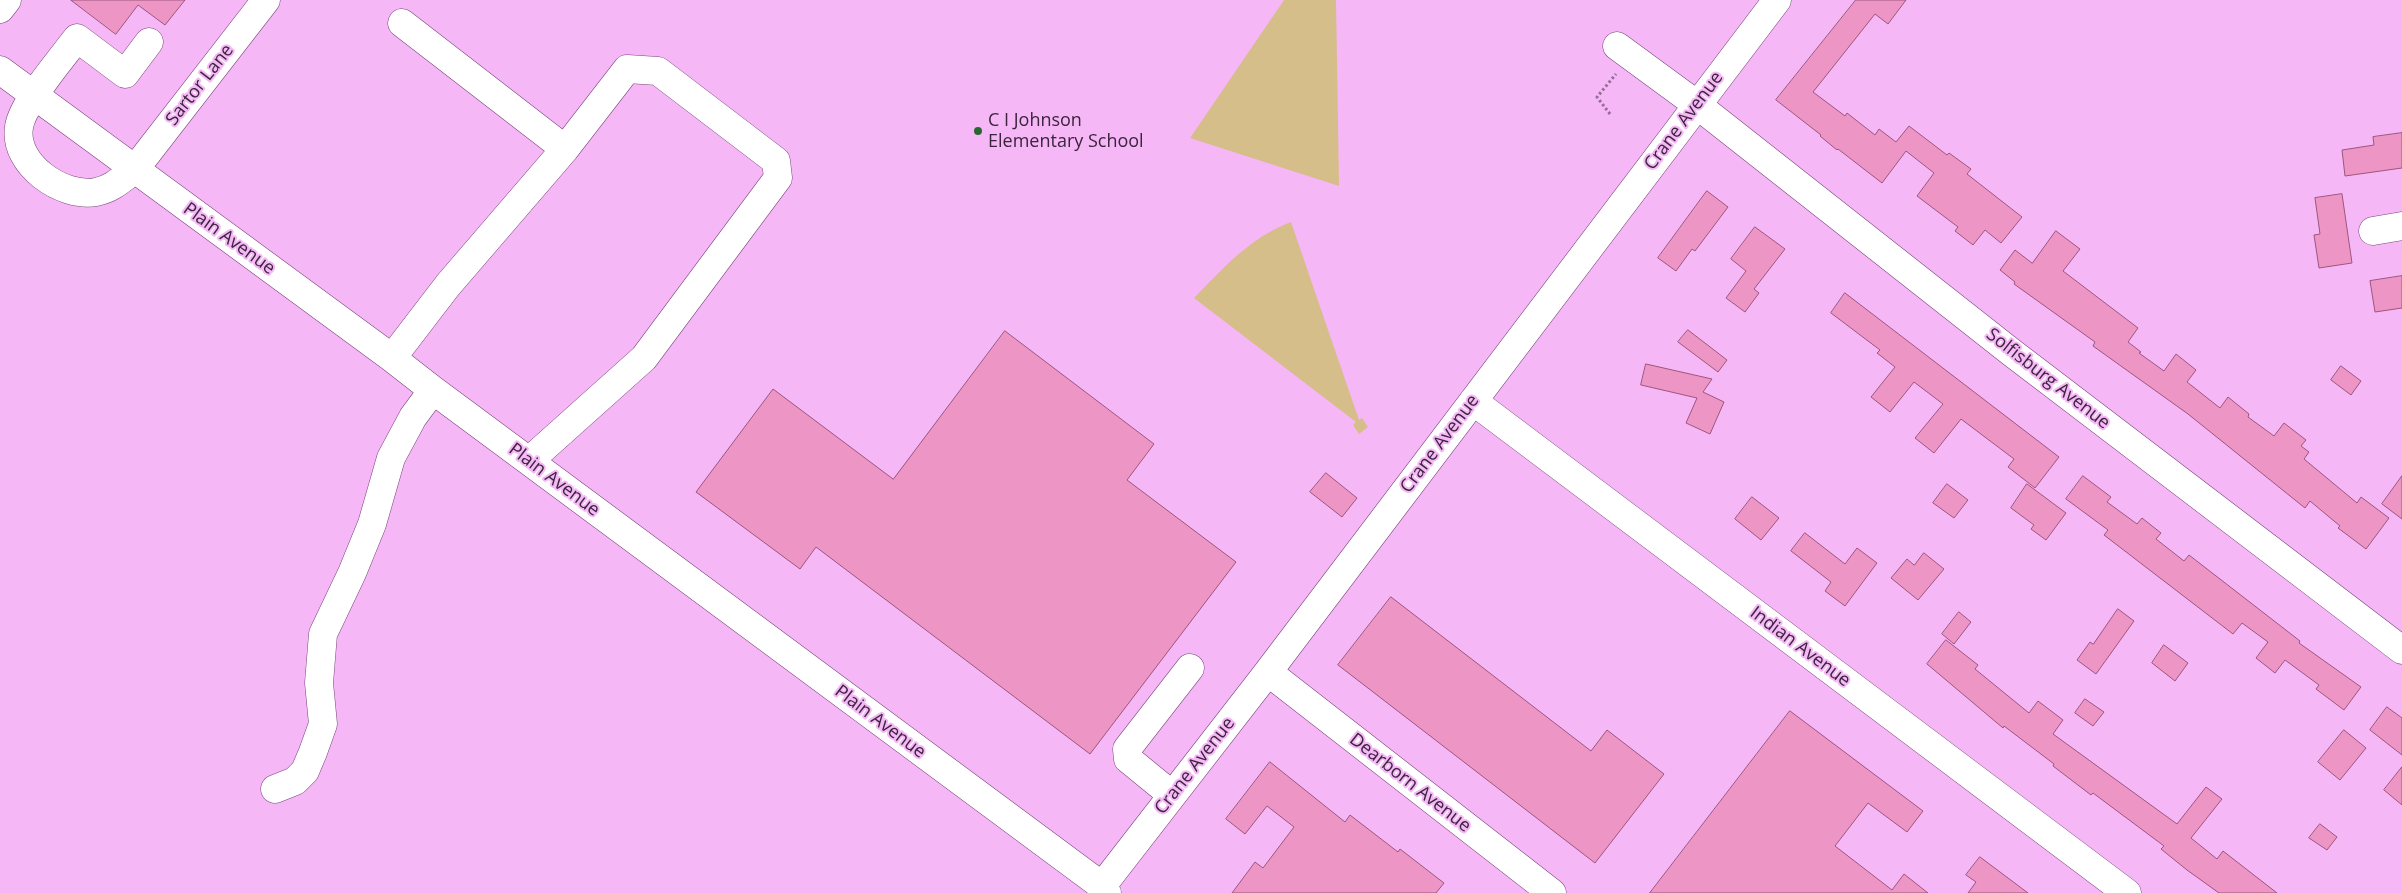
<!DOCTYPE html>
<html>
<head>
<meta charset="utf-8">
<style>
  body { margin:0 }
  canvas { display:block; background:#f5b7f6 }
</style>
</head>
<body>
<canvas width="2402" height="893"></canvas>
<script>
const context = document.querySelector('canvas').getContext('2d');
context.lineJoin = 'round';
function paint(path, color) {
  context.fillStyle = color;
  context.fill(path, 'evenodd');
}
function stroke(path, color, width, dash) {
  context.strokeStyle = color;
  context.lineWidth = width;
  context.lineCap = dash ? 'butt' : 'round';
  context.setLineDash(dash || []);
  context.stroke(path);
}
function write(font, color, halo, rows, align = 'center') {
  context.font = font + ' "Open Sans",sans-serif';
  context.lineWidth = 4;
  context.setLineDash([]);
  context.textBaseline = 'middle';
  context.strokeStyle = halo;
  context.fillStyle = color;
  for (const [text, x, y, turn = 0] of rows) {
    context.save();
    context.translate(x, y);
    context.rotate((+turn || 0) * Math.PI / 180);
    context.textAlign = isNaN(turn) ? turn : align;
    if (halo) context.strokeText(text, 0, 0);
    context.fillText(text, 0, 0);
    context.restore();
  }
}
paint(new Path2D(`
  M1284 0H1336L1339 186 1190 138Z
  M1291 222 1359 420 1362 418 1368 427 1359 434 1353 425 1356 422 1194 298C1224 267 1251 237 1291 222Z`), '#d6be8a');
const building = new Path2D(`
  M71 0H185L165 25 138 5 116 34Z
  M1856 0H1906L1888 24 1875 14 1813 92 1845 116 1847 113 1875 135 1879 129 1896 142 1909 126 1947 155 1949 153 1971 169 1967 174 2022 217 2001 243 1985 230 1973 245 1955 231 1958 227 1917 196 1934 173 1906 151 1882 183 1838 149 1837 150 1820 136 1821 135 1776 100Z
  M2402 133V168L2345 176 2342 150 2374 145 2373 137Z
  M1707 191 1728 207 1695 251 1692 249 1676 271 1658 258Z
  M2342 194 2352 263 2319 268 2314 235 2320 234 2315 198Z
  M1755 227 1785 249 1754 289 1759 293 1745 312 1726 298 1746 271 1731 259Z
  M2056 231 2080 249 2063 271 2138 328 2128 342 2141 352 2139 353 2164 371 2176 354 2196 370 2187 382 2220 408 2228 397 2249 414 2248 417 2274 436 2284 423 2306 440 2301 446 2309 452 2304 459 2357 503 2361 497 2389 518 2366 549 2338 528 2340 526 2310 501 2305 508 2188 414 2093 346 2095 342 2014 284 2015 282 2000 270 2015 250 2032 263Z
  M2402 276V308L2375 312 2370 281Z
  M1845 293 2059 457 2035 488 2008 467 2014 459 1961 419 1934 453 1915 438 1943 404 1914 382 1890 412 1871 397 1895 367 1877 353 1880 350 1831 313Z
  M1688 330 1727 360 1718 372 1678 342Z
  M1005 331 1154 444 1127 480 1236 562 1090 754 816 547 800 569 696 492 773 389 893 479Z
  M1646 364 1712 379 1703 392 1724 402 1710 434 1686 423 1697 398 1641 385Z
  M2341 366 2361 381 2351 395 2331 380Z
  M1326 473 1357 498 1342 517 1310 492Z
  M2083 476 2111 497 2107 502 2137 524 2142 518 2161 533 2156 539 2184 561 2189 555 2300 641 2299 643 2361 687 2344 710 2316 689 2319 685 2285 660 2275 673 2256 658 2268 642 2242 623 2233 634 2104 535 2108 530 2066 499Z
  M2402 476V519L2382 504Z
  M1947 484 1968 500 1954 518 1933 503Z
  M2027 484 2066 513 2046 540 2031 529 2034 525 2011 508Z
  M1752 497 1779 518 1761 540 1735 519Z
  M1805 533 1845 564 1857 548 1877 563 1845 606 1825 591 1831 582 1791 551Z
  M1924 553 1944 569 1918 600 1891 578 1907 559 1914 565Z
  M1391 597 1591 751 1607 730 1664 774 1595 863 1338 665Z
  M2118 609 2134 621 2096 674 2077 660 2090 642 2093 644Z
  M1959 612 1971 622 1954 644 1942 634Z
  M1946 640 1978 665 1975 669 2029 713 2038 701 2063 720 2053 734 2177 824 2206 787 2222 799 2191 838 2217 859 2223 851 2277 893H2219L2187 870 2161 849 2164 846 2093 793 2091 795 2053 766 2054 764 2004 726 2003 728 1927 664Z
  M2164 645 2188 663 2175 681 2152 663Z
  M2085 699 2104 712 2093 726 2075 713Z
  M2387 707 2402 718V755L2370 730Z
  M1790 711 1923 811 1907 832 1868 803 1835 846 1892 890 1904 874 1928 893H1650Z
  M2344 730 2366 748 2340 780 2318 762Z
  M1270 762 1345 822 1350 815 1398 852 1400 849 1444 883 1436 893H1232L1255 862 1263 868 1294 827 1267 806 1245 834 1226 819Z
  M2402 767V805L2384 790Z
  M2320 824 2337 837 2327 850 2309 838Z
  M1980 857 2028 893H1968L1976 882 1966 875Z`);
paint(building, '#ed96c6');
stroke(building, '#9d557e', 1);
const minor = new Path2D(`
  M0 9 7 0
  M402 23 565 149
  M149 42 125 74 77 38C62 58 22 104 19 127 13 164 62 198 96 192 112 189 122 179 135 169L266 0
  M1617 46 1696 104 2011 352 2402 650
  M0 70 392 358 433 390 1102 886 1107 893
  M2373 231 2402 226
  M392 358 448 285 565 149 627 69 658 71 776 161 778 178 644 358 529 461
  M1473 401 2127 893
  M1268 672 1552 893
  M275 789 295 781 305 771 313 752 323 724 319 683 323 634 352 573 372 524 391 458 413 417 433 390
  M1172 795 1128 759 1127 749 1190 668
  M1102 886 1268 672 1777 0`);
stroke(minor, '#7b457d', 29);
stroke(new Path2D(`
  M1610 114 1597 97 1616 74`), '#966c97', 3, [2.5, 2.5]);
stroke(minor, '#fff', 28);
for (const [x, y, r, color] of [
  [978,131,5,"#286730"]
]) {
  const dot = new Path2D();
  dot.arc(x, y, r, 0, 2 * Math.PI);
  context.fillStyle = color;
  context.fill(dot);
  stroke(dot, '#f5b7f6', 2);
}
write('18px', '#3b243c', '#f5b7f6', [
  ["Sartor Lane",200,85,-52],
  ["Crane Avenue",1684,121,-53],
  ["Plain Avenue",229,239,36],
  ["Solfisburg Avenue",2048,379,38],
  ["Crane Avenue",1440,444,-53],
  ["Plain Avenue",554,480,37],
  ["Indian Avenue",1800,647,37],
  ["Plain Avenue",880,722,37],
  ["Crane Avenue",1195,766,-52],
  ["Dearborn Avenue",1410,783,38]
]);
write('18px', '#3b243c', '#f5b7f6', [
  ["C I Johnson",988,121],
  ["Elementary School",988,142]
], 'left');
</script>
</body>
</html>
